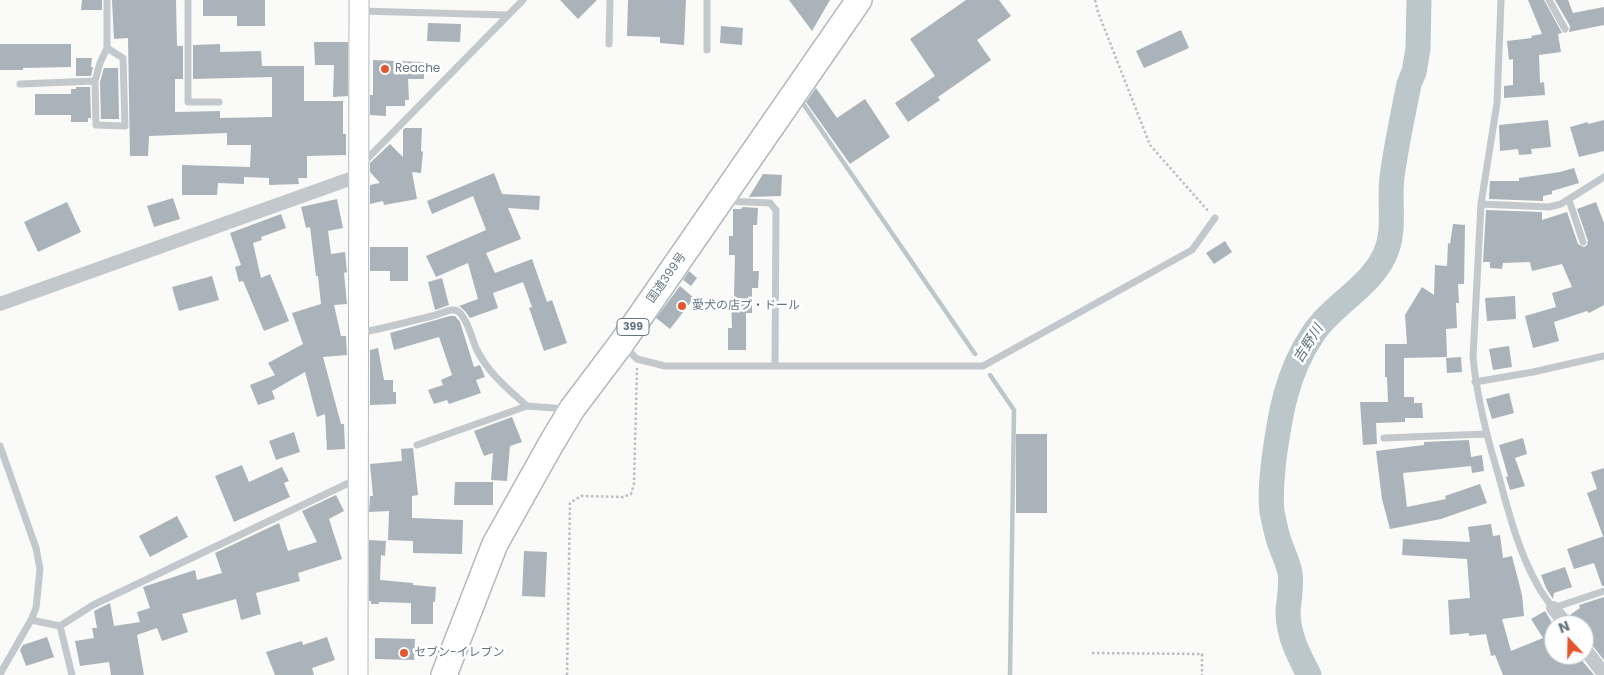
<!DOCTYPE html>
<html>
<head>
<meta charset="utf-8">
<style>
  body { margin:0 }
  #map { position:relative; width:1604px; height:675px; overflow:hidden; background:#fafaf8; font-family:Poppins,sans-serif }
  canvas { display:block }
  .north { position:absolute; left:1544px; top:615px; width:50px; height:50px; box-sizing:border-box; background:#fff; border:1px solid #c1c8cd; border-radius:50%; rotate:339deg; font-size:14px; font-weight:700; line-height:20px; text-align:center; color:#657683 }
  .north::after { content:''; display:block; margin:auto; width:18px; height:22px; background:#e4572e; clip-path:polygon(50% 0,100% 100%,50% 72%,0 100%) }
</style>
</head>
<body>
<div id="map">
<canvas width="1604" height="675"></canvas>
<div class="north">N</div>
</div>
<script>
const context = document.querySelector('canvas').getContext('2d');
context.lineJoin = 'round';
function stroke(path, color, width, dash) {
  context.strokeStyle = color;
  context.lineWidth = width;
  context.lineCap = dash ? 'butt' : 'round';
  context.setLineDash(dash || []);
  context.stroke(path);
}
function paint(path, color) {
  context.fillStyle = color;
  context.fill(path, 'evenodd');
}
function write(font, color, halo, rows, align = 'center') {
  context.font = font + ' Poppins,"Noto Sans JP",sans-serif';
  context.lineWidth = 5;
  context.setLineDash([]);
  context.textBaseline = 'middle';
  context.strokeStyle = halo;
  context.fillStyle = color;
  for (const [text, x, y, turn = 0] of rows) {
    context.save();
    context.translate(x, y);
    context.rotate((+turn || 0) * Math.PI / 180);
    context.textAlign = isNaN(turn) ? turn : align;
    if (halo) context.strokeText(text, 0, 0);
    context.fillText(text, 0, 0);
    context.restore();
  }
}
stroke(new Path2D(`
  M804 105 975 354
  M990 375 1014 410 1010 675`), '#bbc7cb', 4.5);
stroke(new Path2D(`
  M1309 675C1298 654 1288 635 1288 611 1289 599 1292 585 1290 573 1288 562 1283 553 1279 541 1276 532 1274 521 1272 512 1270 494 1272 477 1274 459 1280 414 1287 372 1313 334 1332 304 1375 285 1387 249 1395 227 1389 201 1392 177 1396 146 1403 115 1409 84L1414 72 1418 49 1419 0`), '#bbc7cb', 25);
paint(new Path2D(`
  M82 0H102V10H81Z
  M112 0H176L177 46H183V79H175V112L220 111V118L272 117V77L193 79V45L220 44V52L261 51 262 66H304V101H343V134H346V155L307 156V178H298L299 184 269 185V178L244 177V184L218 183 217 195H182V165L250 167 251 145H227V133L149 136 148 156H130L128 38 114 39Z
  M203 0H265V26H237V16H203Z
  M560 0H597L578 19Z
  M628 0H686L684 45 660 43V37L627 36Z
  M789 0H830L812 31Z
  M966 0H999L1011 16 977 40 991 60 938 97 940 100 908 122 895 103 935 76 910 39Z
  M1528 0H1544L1562 33 1558 34 1561 52 1539 55 1540 83 1544 82 1545 95 1504 98V86L1513 85V59L1509 60 1507 41 1532 38 1531 36 1542 34Z
  M1555 0H1568L1573 13 1604 7V25L1569 32 1570 26Z
  M428 23 461 24 460 42 427 41Z
  M721 26 743 28 742 45 720 43Z
  M1181 30 1189 48 1144 68 1136 51Z
  M314 42H348V96L333 97 334 65H315Z
  M0 44H71V67L23 68V70H0Z
  M76 58H92L91 67H93L91 76H76Z
  M373 60 424 62V79H408L409 100H405V106H386V116L370 115V95H373Z
  M104 68H118L119 119H101L100 82Z
  M76 87H90L91 118H88V122H71V115H35V94H71V89H76Z
  M816 88 837 118 865 99 890 137 850 164 806 102Z
  M1548 120 1551 147 1531 149 1532 154 1519 155 1518 149 1500 151 1499 125Z
  M1604 120V151L1579 157 1570 127 1588 122V124Z
  M405 128H422L421 151 423 152 421 173 412 172 417 199 384 205 383 201 370 204V185L380 183 370 172V163L390 144 403 157V130Z
  M1574 168 1579 183 1552 191V194L1543 196V201L1489 199 1490 181H1519V178L1560 172Z
  M494 173 502 194 540 196 539 210 508 208 521 239 486 253 495 273 532 259 547 302 552 300 567 343 544 351 529 308 532 307 523 282 493 293 498 308 470 318 465 311 459 306 478 299 468 263 436 277 426 256 486 230 473 196 432 214 427 201Z
  M763 174 782 175 781 196 749 197Z
  M173 198 180 219 154 227 147 206Z
  M337 199 343 228 328 231 331 254 345 252 347 272 344 273 347 304 334 305 341 336H346L347 355 323 357 341 424H344L345 449 327 450 325 414 317 417 305 372 272 391 275 399 258 405 250 385 275 375 268 363 303 344 292 313 321 304 318 276H316L310 227 306 228 301 207Z
  M67 202 81 232 38 252 24 222Z
  M1596 202 1604 223V305L1589 313 1587 311 1554 322 1559 341 1533 348 1525 316 1556 307 1552 293 1572 287 1562 264 1532 271 1530 262 1503 263 1502 269 1490 268V262H1483L1486 210 1542 212V220L1567 212 1578 244 1584 247 1587 245 1588 241 1577 209Z
  M743 207 758 208 757 225H753V271H759L758 288H752V313H746V350H728V328H732L731 297H734L735 255H729V236H733V209H741Z
  M281 214 286 228 261 237 262 240 253 243 261 278 270 274 289 321 264 331 243 281 239 282 235 267 241 265 230 233Z
  M1453 224 1465 225 1464 284H1458L1459 303H1456L1457 328 1446 329 1447 357 1404 358V397H1414V403H1422L1423 418H1405V422L1376 423 1377 444 1363 445 1360 402H1388L1387 377H1385V344H1407L1405 315 1422 287 1434 295 1435 265 1447 266 1448 243 1450 244Z
  M1225 241 1232 252 1214 264 1206 253Z
  M370 247H408V281H390V271H370Z
  M689 271 697 278 691 286 683 280Z
  M212 276 219 300 179 311 172 287Z
  M442 278 449 305 435 310 428 282Z
  M680 286 694 298 670 329 656 318Z
  M1515 296 1516 319 1487 321 1485 298Z
  M450 316H455L460 322 474 367 480 365 485 377 476 380 481 393 449 404 447 400 434 404 428 390 443 385 441 380 452 375 439 337 394 350 390 333Z
  M1509 346 1512 367 1493 370 1489 349Z
  M378 348 384 380H393V392H396V404L370 405V350Z
  M1461 357 1462 372 1447 373 1446 358Z
  M1509 393 1514 413 1492 419 1486 399Z
  M512 417 522 442 510 446 507 481 491 480 493 453 484 456 474 431Z
  M294 432 300 452 276 460 269 441Z
  M1016 434H1047V513H1016Z
  M1523 438 1527 454 1515 458 1525 486 1510 490 1506 477 1508 476 1499 445Z
  M1469 440 1471 457 1482 455 1484 471 1472 473 1471 466 1403 473 1407 507 1446 499 1445 496 1480 484 1487 503 1441 519 1390 529 1382 499 1376 451 1424 445V442Z
  M413 448 418 495 412 496V518L463 520 462 554 413 553V541L388 540 389 511 369 512 370 496H373L370 464 402 461 401 449Z
  M242 465 249 482 282 467 289 481 284 483 290 497 234 522 215 476Z
  M1604 468V536H1603L1587 493 1597 489 1591 472Z
  M455 482H493V505H454Z
  M336 495 344 511 329 519 342 559 298 573 300 581 256 593 261 614 241 620 236 599 182 614 188 632 162 641 157 628 137 635 144 675H111L109 662 80 666 75 641 94 638 92 628H97L94 611 110 603 114 626 140 622 137 612 150 608 143 587 195 570 197 580 222 573 215 553 279 523 288 551 317 542 302 511Z
  M177 516 188 537 150 557 139 536Z
  M1491 524 1493 536 1500 535 1503 558 1512 556 1522 595 1524 616 1502 619 1511 651 1543 638 1531 619 1545 611 1554 626V655H1571L1575 662 1580 658 1594 675H1503L1495 655 1491 656 1486 634 1469 636V633L1450 635 1448 600 1470 598 1467 559 1402 555 1403 539 1470 542 1468 527Z
  M1604 536V586H1602L1594 563 1574 569 1567 549Z
  M369 540 386 541 385 556 381 555 380 580 413 583V585L436 587 435 602H433V624H411V603L379 602V604H371V601H369Z
  M524 551 547 552 545 597 522 596Z
  M1565 567 1572 587 1554 593 1553 599 1546 588 1541 575Z
  M1604 597V660L1584 635V625H1576L1570 615 1580 608 1579 605Z
  M47 637 54 657 26 666 20 650 23 645Z
  M327 637 335 660 312 668 314 675H275L266 652 302 641 303 645Z
  M375 638 415 639 414 660 375 659Z`), '#aab3b9');
const secondary = new Path2D(`
  M358 675 359 0`);
const highway = new Path2D(`
  M444 675 495 544 551 444 572 409 621 344 859 0`);
stroke(secondary, '#b3babf', 21);
stroke(highway, '#b4b9bd', 28);
stroke(new Path2D(`
  M1095 0 1098 12 1150 145 1209 212
  M1092 653 1202 654V675
  M567 675 570 503 581 496 623 497 631 494 634 484 637 368`), '#bbbfc2', 2.5, [2.5, 2.5]);
stroke(new Path2D(`
  M188 0V102H219
  M1501 0 1497 103 1481 204 1473 357C1477 398 1487 438 1499 477 1509 514 1519 553 1538 586 1542 594 1548 601 1553 608L1604 591
  M1549 0 1565 29
  M359 11 508 15
  M609 44 610 0
  M107 48 123 58 125 126 96 125 95 81 100 63 107 48V0
  M707 50V0
  M20 84 95 81
  M362 164 523 0
  M1569 200 1583 242
  M727 201 770 203 776 210 775 366
  M1481 204 1549 207 1561 204 1604 177
  M360 333C384 328 408 322 432 316 439 315 447 309 454 310 465 310 472 339 476 348 487 372 508 389 527 406
  M625 347 637 359 665 366H983L1192 250 1215 218
  M1475 382 1533 372 1604 356
  M1384 438 1486 434
  M417 445 527 406 567 409
  M0 446 36 548 40 569 36 608 31 620 0 674
  M31 620 60 626 93 605 357 479
  M60 626 72 675`), '#c3c8cc', 7);
stroke(new Path2D(`
  M0 304 358 176
  M1553 608 1567 625
  M1584 648 1604 674`), '#c3c8cc', 14);
stroke(secondary, '#fff', 19);
stroke(highway, '#fff', 25);
for (const [x, y, r, color] of [
  [385,69,5,"#e4572e"],
  [682,306,5,"#e4572e"],
  [404,653,5,"#e4572e"]
]) {
  const dot = new Path2D();
  dot.arc(x, y, r, 0, 2 * Math.PI);
  context.fillStyle = color;
  context.fill(dot);
  stroke(dot, '#fff', 2);
}
for (const [x, y, w] of [
  [633,327,32]
]) {
  const box = new Path2D();
  box.roundRect(x - w / 2, y - 8.5, w, 17, 4);
  context.fillStyle = '#fff';
  context.fill(box);
  stroke(box, '#657683', 1);
}
write('bold 11px', '#657683', null, [
  ["399",633,327]
]);
write('12px', '#657683', '#fff', [
  ["Reache",395,69],
  ["愛犬の店プ・ドール",692,306],
  ["セブン-イレブン",414,653]
], 'left');
write('12px', '#657683', '#fff', [
  ["国道399号",667,278,-55]
]);
write('italic 14px', '#60757c', '#fff', [
  ["吉野川",1309,344,-58]
]);
</script>
</body>
</html>
